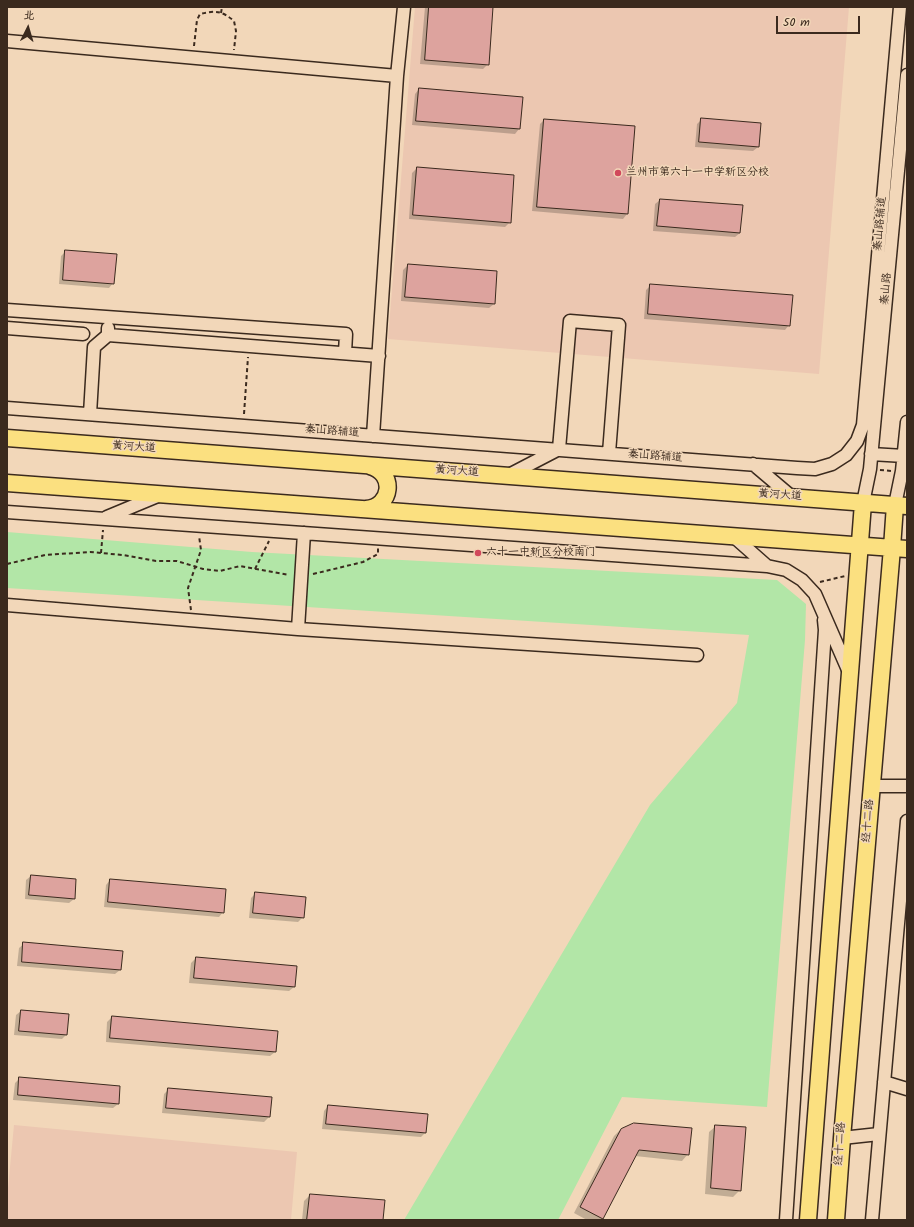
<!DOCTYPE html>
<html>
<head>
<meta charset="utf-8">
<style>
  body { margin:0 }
  #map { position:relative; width:914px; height:1227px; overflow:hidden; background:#f2d7b9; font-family:Kalam,"LXGW WenKai TC",sans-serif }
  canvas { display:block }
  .frame { position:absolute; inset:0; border:8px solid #3b2a1e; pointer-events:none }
  .north { position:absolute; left:8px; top:8px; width:40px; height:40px; -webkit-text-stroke:3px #f2d7b9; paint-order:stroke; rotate:5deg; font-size:11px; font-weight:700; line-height:16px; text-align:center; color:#3b2a1e }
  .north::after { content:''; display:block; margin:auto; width:14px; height:18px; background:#3b2a1e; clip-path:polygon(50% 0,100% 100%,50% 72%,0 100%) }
  .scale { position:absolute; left:776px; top:16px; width:84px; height:18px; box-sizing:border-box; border:2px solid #3b2a1e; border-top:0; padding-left:5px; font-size:12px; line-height:14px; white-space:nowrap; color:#3b2a1e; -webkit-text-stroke:3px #f2d7b9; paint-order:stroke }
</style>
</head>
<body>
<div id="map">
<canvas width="914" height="1227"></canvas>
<div class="frame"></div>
<div class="north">北</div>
<div class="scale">50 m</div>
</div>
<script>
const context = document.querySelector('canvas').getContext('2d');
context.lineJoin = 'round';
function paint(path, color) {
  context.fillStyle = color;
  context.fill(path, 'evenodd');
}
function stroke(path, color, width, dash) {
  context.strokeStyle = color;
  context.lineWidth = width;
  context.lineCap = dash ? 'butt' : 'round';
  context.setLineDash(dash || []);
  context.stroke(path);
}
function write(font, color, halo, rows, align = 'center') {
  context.font = font + ' Kalam,"LXGW WenKai TC",sans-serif';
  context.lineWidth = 3;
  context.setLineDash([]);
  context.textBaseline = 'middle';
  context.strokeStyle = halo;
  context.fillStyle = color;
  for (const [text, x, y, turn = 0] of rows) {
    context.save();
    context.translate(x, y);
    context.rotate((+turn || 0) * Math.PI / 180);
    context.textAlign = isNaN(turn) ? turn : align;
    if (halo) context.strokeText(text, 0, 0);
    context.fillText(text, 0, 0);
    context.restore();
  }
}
paint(new Path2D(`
  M415 7H849L819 374 388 339Z
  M14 1125 297 1152 291 1220H7V1199Z`), '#ecc7b1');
paint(new Path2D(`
  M7 532 252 552 777 580 806 604 805 640 767 1107 622 1097 558 1220H404L650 805 737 703 749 635 7 588Z`), '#b2e6a7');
paint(new Path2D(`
  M425 7H492L488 64 483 69 420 64Z
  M419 89 519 129 515 134 412 125 415 94Z
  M702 119 758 147 753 151 695 147 697 124Z
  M544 120 634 127 627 214 623 219 532 211 540 124Z
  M417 168 510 222 505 227 409 219 412 173Z
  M660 200 742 206 740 233 735 237 653 231 655 204Z
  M66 251 113 283 109 288 59 284 61 256Z
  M408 265 494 304 489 308 401 301 403 270Z
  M651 285 789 325 785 330 644 319 646 290Z
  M31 876 74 899 69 903 25 899 26 880Z
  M110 880 223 912 219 917 104 907 106 885Z
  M256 893 303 917 298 922 249 918 251 898Z
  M24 944 120 970 115 974 17 966 19 948Z
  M196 958 296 967 294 987 289 991 189 983 191 963Z
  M21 1011 68 1015 66 1035 62 1039 14 1035 16 1015Z
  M112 1017 275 1052 270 1056 106 1042 107 1022Z
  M20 1078 118 1104 113 1108 13 1100 15 1083Z
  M169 1089 269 1117 264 1122 162 1113 164 1094Z
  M328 1106 425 1133 421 1137 322 1129 324 1111Z
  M716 1126 740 1190 733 1197 705 1194 709 1132Z
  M621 1129 688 1154 682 1161 635 1156 603 1218 601 1220H587L574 1213 614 1136Z
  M310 1195 382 1220H302L304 1201Z`), '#0003');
const building = new Path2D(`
  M429 7H493L489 65 425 60Z
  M419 88 523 97 520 129 416 121Z
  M701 118 761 123 759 147 699 142Z
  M544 119 635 126 628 214 537 207Z
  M417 167 514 175 511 223 413 215Z
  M660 199 743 205 740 233 657 226Z
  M65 250 117 254 114 284 63 280Z
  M408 264 497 271 495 304 405 297Z
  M650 284 793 295 790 326 648 314Z
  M31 875 76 879 75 899 29 895Z
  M110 879 226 889 224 913 108 902Z
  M255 892 306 897 304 918 253 913Z
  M23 942 123 951 121 970 22 962Z
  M196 957 297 966 295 987 194 978Z
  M21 1010 69 1014 67 1035 19 1031Z
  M112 1016 278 1031 276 1052 110 1038Z
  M19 1077 120 1086 119 1104 18 1095Z
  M168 1088 272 1097 270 1117 166 1108Z
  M328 1105 428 1114 426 1133 326 1124Z
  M634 1123 692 1128 689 1155 639 1150 603 1219 580 1207 621 1129Z
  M715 1125 746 1127 741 1191 711 1188Z
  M310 1194 385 1200 383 1220H307Z`);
paint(building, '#dda39e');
stroke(building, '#3b2a1e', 1);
const minor = new Path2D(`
  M7 41 397 76
  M7 310 346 334 345 353
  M7 328 83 334
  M108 335 379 356
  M7 408 797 468 815 469 832 464 846 455 857 441 863 425 900 7
  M90 414 94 347 108 335V328
  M373 436 397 76 404 7
  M871 454 904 456
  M753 464 792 497
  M507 476 559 449 570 321 619 325 609 453
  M863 503 870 469 907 75
  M895 505 902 471 907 422
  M7 512 767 566 786 570 802 580 815 594 849 672
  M107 517 160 495
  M733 536 767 566
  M7 605 298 629 697 655
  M298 629 304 533
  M872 786H907
  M884 1082 907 1089
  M842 1138 879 1134
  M786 1220 825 630 824 620
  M872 1220 907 821`);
const major = new Path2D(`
  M7 438 907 506
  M7 483 907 549
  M366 509C392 507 396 473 370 466
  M808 1220 863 503
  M836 1220 842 1138 892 548 895 505`);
stroke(minor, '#3b2a1e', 15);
stroke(major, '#3b2a1e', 19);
stroke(new Path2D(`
  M221 13 222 7
  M194 46 197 20 200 14C216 10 222 11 234 21L236 31 234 50
  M244 414 248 357
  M880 470 892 471
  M101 553 103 530
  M7 564 45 555 90 552 123 555 156 561H177L203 569 220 571 240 566 289 575
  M255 569 269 541
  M313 574 363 562 378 554V548
  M820 582 845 576
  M191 610 188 588 201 550 199 536`), '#3b2a1e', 2, [4, 3]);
stroke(minor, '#f2d7b9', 12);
stroke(major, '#fbe080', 16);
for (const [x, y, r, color] of [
  [618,173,4,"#d1495b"],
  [478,553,4,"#d1495b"]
]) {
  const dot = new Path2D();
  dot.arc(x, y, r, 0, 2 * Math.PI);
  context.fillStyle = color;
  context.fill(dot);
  stroke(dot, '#f2d7b9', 1.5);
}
write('11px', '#3b2a1e', '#f2d7b9', [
  ["兰州市第六十一中学新区分校",626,173],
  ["六十一中新区分校南门",486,553]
], 'left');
write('11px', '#3b2a1e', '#f2d7b9', [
  ["秦山路辅道",881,224,-85],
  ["秦山路",887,289,-85],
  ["秦山路辅道",332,432,4],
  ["黄河大道",134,448,4],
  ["秦山路辅道",655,457,4],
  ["黄河大道",457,472,4],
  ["黄河大道",780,496,4],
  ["经十二路",869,821,-85],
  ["经十二路",841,1144,-86]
]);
</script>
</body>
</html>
